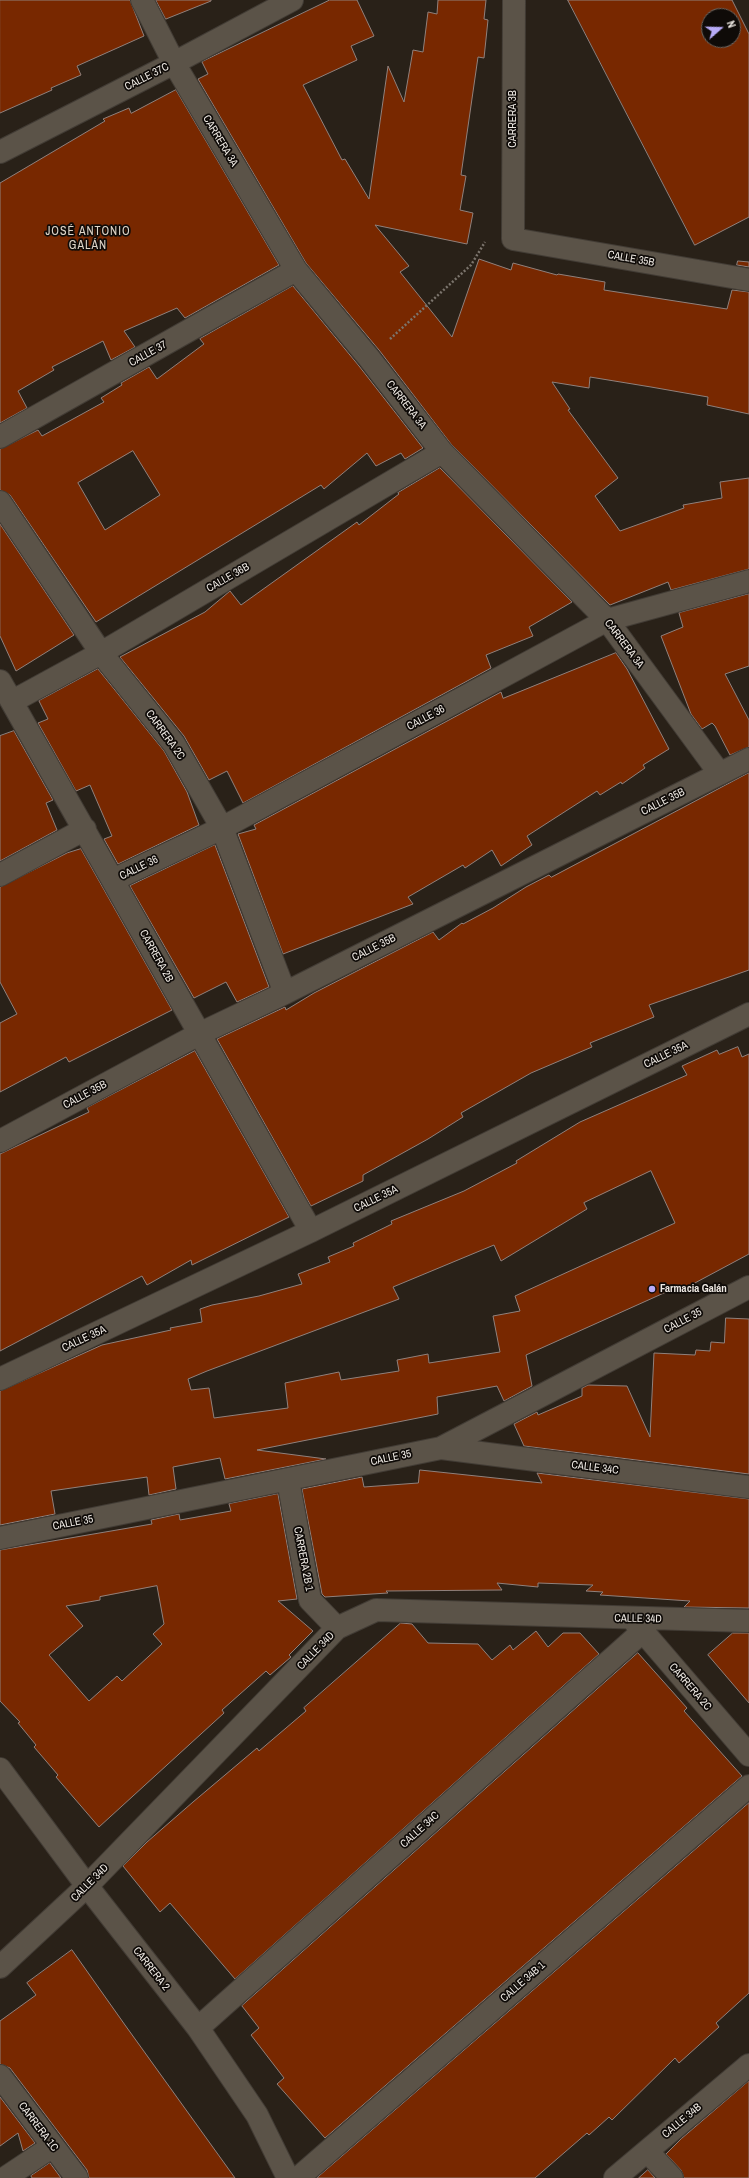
<!DOCTYPE html>
<html>
<head>
<meta charset="utf-8">
<style>
  body { margin:0 }
  #map { position:relative; width:749px; height:2178px; overflow:hidden; background:#292118; font-family:"Archivo Narrow",sans-serif }
  canvas { display:block }
  .north { position:absolute; left:701px; top:8px; width:40px; height:40px; box-sizing:border-box; background:#0f0b08; border:1px solid #686460; border-radius:50%; rotate:70deg; font-size:11px; font-weight:700; line-height:16px; text-align:center; color:#eee9e3 }
  .north::after { content:''; display:block; margin:auto; width:14px; height:18px; background:#b8abf7; clip-path:polygon(50% 0,100% 100%,50% 72%,0 100%) }
</style>
</head>
<body>
<div id="map">
<canvas width="749" height="2178"></canvas>
<div class="north">N</div>
</div>
<script>
const context = document.querySelector('canvas').getContext('2d');
context.lineJoin = 'round';
function paint(path, color) {
  context.fillStyle = color;
  context.fill(path, 'evenodd');
}
function stroke(path, color, width, dash) {
  context.strokeStyle = color;
  context.lineWidth = width;
  context.lineCap = dash ? 'butt' : 'round';
  context.setLineDash(dash || []);
  context.stroke(path);
}
function write(font, color, halo, rows, align = 'center') {
  context.font = font + ' "Archivo Narrow",sans-serif';
  context.lineWidth = 3.5;
  context.setLineDash([]);
  context.textBaseline = 'middle';
  context.strokeStyle = halo;
  context.fillStyle = color;
  for (const [text, x, y, turn = 0] of rows) {
    context.save();
    context.translate(x, y);
    context.rotate((+turn || 0) * Math.PI / 180);
    context.textAlign = isNaN(turn) ? turn : align;
    if (halo) context.strokeText(text, 0, 0);
    context.fillText(text, 0, 0);
    context.restore();
  }
}
const building = new Path2D(`
  M0 0H130L144 36 77 66 81 75 51 88 52 90 0 113Z
  M156 0H211V1L166 19Z
  M330 0H357L374 36 351 46 357 60 303 85 342 160 345 159 369 199 388 66 404 102 413 50 423 52 428 12 437 14 438 0H486L484 19 488 20 484 58 478 57 461 175 466 176 460 210 473 213 467 244 375 225 409 266 400 272 452 337 479 259 511 270 513 263 557 275 558 274 605 282 604 290 727 309 732 290 749 292V414L707 405 708 397 651 387 590 377 589 388 552 382 570 409 568 410 618 478 595 496 620 531 684 508 683 505 722 498 720 482 749 478V569L671 590 668 582 610 605 451 444 379 350 306 263 198 79 208 74 202 62Z
  M568 0H732L749 34V217L695 245ZM709 16H733V40H709Z
  M176 90 279 265 185 318 177 308 124 331 135 347 111 360 103 341 52 367 54 370 18 391 27 408 0 423V183L105 121 103 119 129 108 131 113Z
  M738 261 749 262V267L737 265Z
  M293 286 359 366 423 448 405 459 401 453 376 466 367 453 324 489 321 485 96 622 10 495 0 490V449L38 430 42 436 104 402 101 398 122 385 121 383 149 367 157 379 204 344 200 339ZM133 451 160 495 105 530 78 483Z
  M440 468 572 602 529 627 533 636 486 655 491 668 243 803 227 771 209 780 184 736 120 657 205 612 230 591 241 605 357 522 359 525 399 494 398 493Z
  M0 524 74 635 16 671 0 636Z
  M749 594V666L725 674 749 720V747L730 755 715 726 712 723 702 729 691 714 661 636 683 627 679 613Z
  M616 653 627 669 669 749 643 765 645 768 622 784 621 782 600 795 597 791 527 836 532 845 501 866 492 850 465 868 463 865 408 897 413 904 283 954 238 834 256 829 254 825 501 692 503 698Z
  M98 669 164 751 187 792 199 825 118 864 104 839 112 836 90 785 76 791 38 723 48 719 39 701Z
  M14 731 53 800 46 803 57 830 0 861V736Z
  M749 773V970L649 1005 654 1017 590 1043 592 1047 531 1073 461 1113 463 1117 428 1139 363 1175V1181L311 1206 217 1039 285 1007 286 1010 314 993 433 932 439 940 462 923 463 924 493 908 526 887 549 875 551 877Z
  M215 845 269 987 237 1002 226 982 194 998 130 886Z
  M81 849 172 1010 69 1062 66 1057 0 1092V1023L17 1014 0 982V887L67 853Z
  M738 1047 742 1057 749 1054V1254L678 1292 675 1288 526 1355 532 1386 504 1401 497 1386 437 1397 438 1414 257 1450 326 1459 225 1479 220 1458 173 1467 176 1489 149 1495 147 1477 51 1491 55 1514 0 1525V1391L102 1345 171 1330 170 1328 202 1322 200 1309 212 1305 259 1296 302 1284 298 1274 330 1262 328 1257 354 1246 353 1243 392 1224 391 1221 464 1191 517 1163 516 1161 580 1122 687 1075 682 1066 717 1050 719 1054ZM651 1171 675 1223 515 1296 520 1311 493 1316 500 1352 429 1363 428 1354 397 1360 399 1371 341 1380 339 1372 285 1383 288 1408 214 1418 209 1388 191 1390 188 1379 207 1371 399 1299 393 1287 494 1245 501 1261 587 1209 584 1203Z
  M195 1051 289 1217 192 1265 191 1260 147 1285 142 1276 0 1351V1154L89 1112 87 1108Z
  M726 1318 749 1319V1474L524 1446 514 1424 537 1412 538 1415 582 1396V1388L588 1385 627 1386 650 1437 654 1353 695 1355 696 1350 710 1351 711 1342 724 1343Z
  M420 1470 542 1483 537 1473 749 1499V1608L684 1607 690 1601 600 1595 603 1592 586 1591 593 1585 538 1583V1587L497 1583 502 1590 386 1591 388 1593 325 1597 322 1594 302 1489 362 1477 364 1487 418 1483Z
  M278 1494 297 1599 278 1601 313 1631 289 1655 291 1657 270 1675 266 1671 222 1710 224 1713 99 1827 56 1777 58 1775 34 1747 36 1745 18 1723 20 1722 0 1701V1550L152 1524 151 1520 179 1514 180 1520 231 1511 229 1504ZM157 1586 164 1624 153 1634 162 1644 122 1681 117 1676 89 1701 49 1655 83 1626 66 1606 100 1600V1597Z
  M401 1623 412 1624 428 1643 478 1644 492 1660 510 1645 513 1650 536 1631 548 1647 563 1633H580L599 1654 235 1979 170 1903 160 1912 123 1866 147 1842 193 1802 257 1748 259 1751 306 1711 304 1708Z
  M733 1633H749V1703L708 1655Z
  M638 1653 687 1708 684 1711 742 1776 325 2138 277 2084 284 2078 251 2035 259 2028 242 2006Z
  M749 1803V1993L716 2023 719 2027 679 2063 675 2058 612 2120 609 2117 589 2135 587 2133 535 2178H317Z
  M72 1950 125 2025 235 2178H89L87 2170 10 2068 0 2064V2021L36 1995 27 1983Z
  M749 2081V2178H684L681 2170 666 2154 681 2139Z
  M0 2097 35 2143 23 2151 18 2133 0 2146Z
  M50 2163 61 2178H32L31 2176Z
  M648 2170 655 2178H639Z`);
paint(building, '#782800');
stroke(building, '#90817c', 1);
const minor = new Path2D(`
  M142 0 174 63 296 270 369 358 442 452 607 620 720 774
  M514 0 513 239 749 280
  M0 152 174 63 292 0
  M0 437 296 270
  M0 502 101 653 174 744 222 828 285 993
  M0 681 311 1231
  M13 701 101 653 442 452
  M0 875 85 829
  M113 880 222 828 607 620 749 581
  M0 1141 199 1034 285 993 749 759
  M0 1379 311 1231 749 1014
  M441 1448 749 1487
  M288 1480 310 1600 337 1628
  M0 1538 441 1448 749 1287
  M634 1621 749 1755
  M0 1769 87 1886 198 2028 257 2115 288 2178
  M0 1967 87 1886 337 1628 376 1610 749 1621
  M198 2028 642 1632
  M0 2076 77 2178
  M647 2151 672 2178
  M5 2178 53 2146
  M298 2178 749 1786
  M615 2178 749 2065`);
stroke(minor, '#423c35', 24);
stroke(new Path2D(`
  M390 339 471 265 485 242`), '#7b746c', 2.5, [2, 2]);
stroke(minor, '#5b5348', 22);
for (const [x, y, r, color] of [
  [652,1289,4,"#b8abf7"]
]) {
  const dot = new Path2D();
  dot.arc(x, y, r, 0, 2 * Math.PI);
  context.fillStyle = color;
  context.fill(dot);
  stroke(dot, '#0f0b08', 1.5);
}
write('11px', '#eee9e3', '#0f0b08', [
  ["CALLE 37C",147,77,-27],
  ["CARRERA 3B",513,119,-90],
  ["CARRERA 3A",220,141,59],
  ["CALLE 35B",631,259,10],
  ["CALLE 37",148,354,-29],
  ["CARRERA 3A",406,405,52],
  ["CALLE 36B",228,578,-30],
  ["CARRERA 3A",624,644,53],
  ["CALLE 36",426,718,-28],
  ["CARRERA 2C",165,735,54],
  ["CALLE 35B",663,802,-27],
  ["CALLE 36",139,868,-26],
  ["CALLE 35B",374,948,-27],
  ["CARRERA 2B",156,956,61],
  ["CALLE 35A",666,1055,-26],
  ["CALLE 35B",85,1095,-28],
  ["CALLE 35A",376,1199,-26],
  ["CALLE 35",683,1321,-28],
  ["CALLE 35A",84,1339,-25],
  ["CALLE 35",391,1458,-12],
  ["CALLE 34C",595,1468,7],
  ["CALLE 35",73,1523,-11],
  ["CARRERA 2B 1",303,1559,79],
  ["CALLE 34D",638,1619,1],
  ["CALLE 34D",316,1651,-46],
  ["CARRERA 2C",690,1687,49],
  ["CALLE 34C",420,1830,-42],
  ["CALLE 34D",90,1883,-45],
  ["CARRERA 2",151,1969,52],
  ["CALLE 34B 1",523,1982,-41],
  ["CALLE 34B",682,2121,-40],
  ["CARRERA 1C",38,2127,53]
]);
write('bold 11px', '#eee9e3', '#0f0b08', [
  ["Farmacia Galán",660,1289]
], 'left');
context.letterSpacing = '1px';
write('12px', '#e0d6c9', '#0f0b08', [
  ["JOSÉ ANTONIO",88,232],
  ["GALÁN",88,246]
]);
context.letterSpacing = '0px';
</script>
</body>
</html>
